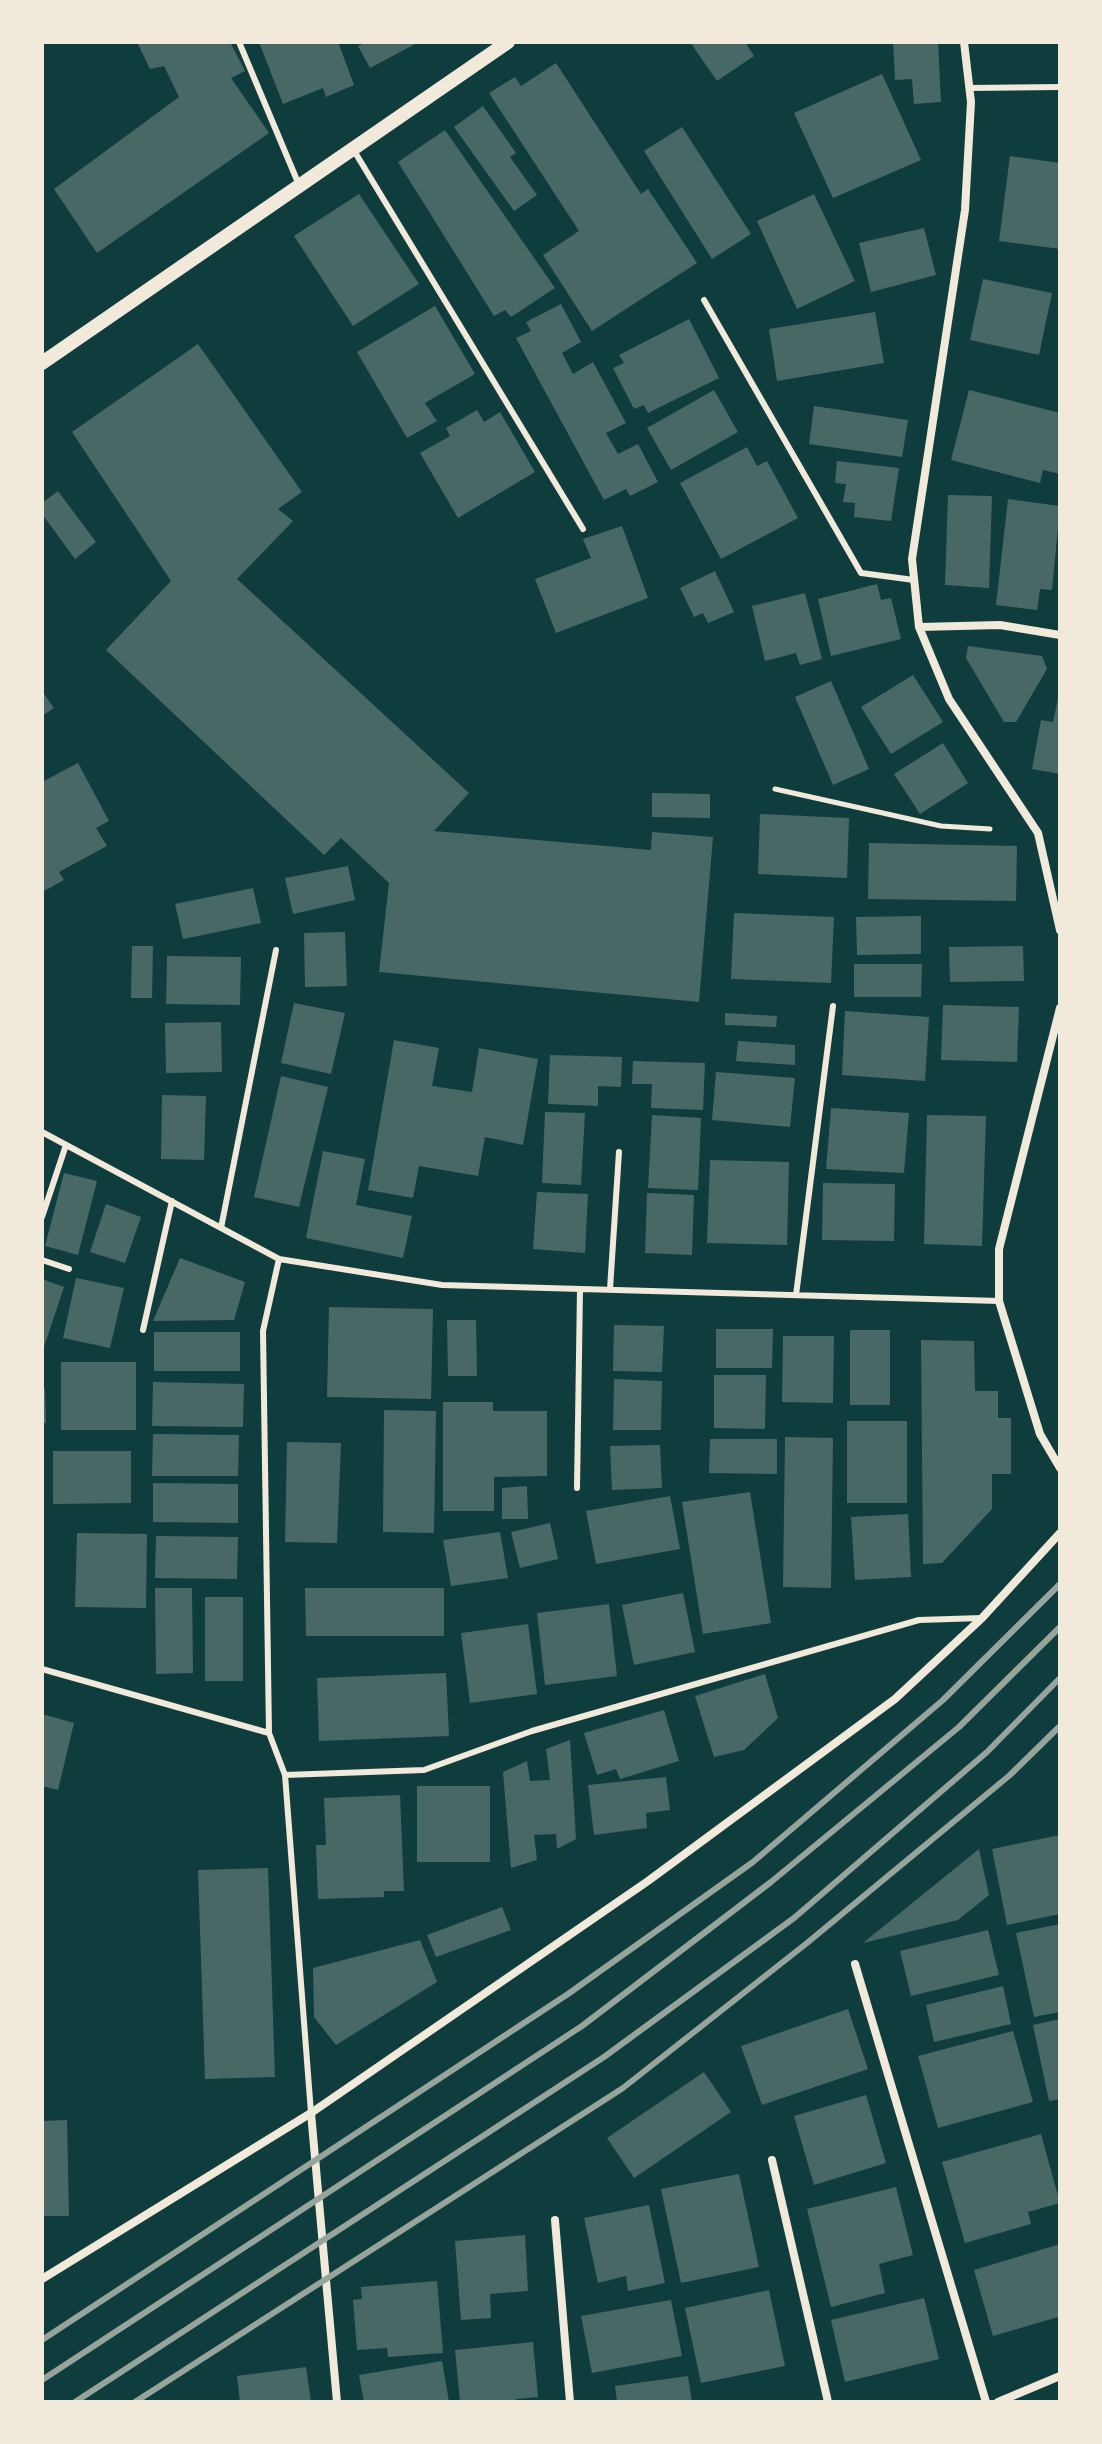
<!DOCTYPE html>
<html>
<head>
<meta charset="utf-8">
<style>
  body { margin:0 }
  #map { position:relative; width:1102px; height:2444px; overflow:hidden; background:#0f3d3e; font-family:Roboto,sans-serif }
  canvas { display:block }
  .frame { position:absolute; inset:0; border:44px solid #f1e9da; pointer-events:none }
</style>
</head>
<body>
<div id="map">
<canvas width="1102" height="2444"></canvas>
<div class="frame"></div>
</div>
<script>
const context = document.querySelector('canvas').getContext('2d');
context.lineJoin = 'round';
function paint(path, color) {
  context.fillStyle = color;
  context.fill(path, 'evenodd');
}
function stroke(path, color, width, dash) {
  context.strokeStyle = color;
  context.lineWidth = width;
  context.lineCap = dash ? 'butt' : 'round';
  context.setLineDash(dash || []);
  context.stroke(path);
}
paint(new Path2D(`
  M137 42H230L245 71 231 78 269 133 97 253 54 189 179 97 164 66 150 69Z
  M259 42H338L354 85 326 97 323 88 283 104Z
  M367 42H419L370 68 358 46Z
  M690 42H745L754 56 717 81Z
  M893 42H938L941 102 914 104 912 79 895 80Z
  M556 63 641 194 648 189 697 263 592 331 543 255 579 231 489 93 515 77 521 86Z
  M882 74 921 160 833 198 794 113Z
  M483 106 516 153 510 157 537 195 514 211 454 127Z
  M682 127 751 234 712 259 644 151Z
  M445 130 555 288 511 317 505 310 494 316 398 162Z
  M1010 156 1060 163V249L999 241Z
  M359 194 419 284 353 326 294 236Z
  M814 194 855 281 797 309 757 221Z
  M924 228 936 275 871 292 859 243Z
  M983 279 1052 293 1039 355 970 340Z
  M561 304 581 342 562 353 573 374 593 362 626 423 606 433 618 454 638 444 658 482 630 496 626 489 604 500 516 338 531 331 526 322Z
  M435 306 475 374 425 403 437 421 407 438 357 352Z
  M875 312 884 363 777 381 769 329Z
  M689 319 719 378 648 413 644 405 634 409 613 368 624 363 619 355Z
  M198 344 302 492 278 509 293 521 237 579 469 793 434 831 651 850 652 832 713 837 699 1002 379 972 389 883 341 838 324 855 106 650 171 581 72 432Z
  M714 390 738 432 671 470 647 428Z
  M969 390 1060 413V474L1043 470 1040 483 951 460Z
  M814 406 908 420 902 457 809 444Z
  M477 410 484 422 500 412 535 472 458 518 420 453 450 436 446 428Z
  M747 447 757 466 767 461 798 518 721 559 680 483Z
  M837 461 899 468 891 521 854 517 855 503 843 502 846 484 835 483Z
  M58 491 96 542 75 559 42 514V503Z
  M948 495 992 496 989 588 945 585Z
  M1008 499 1060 506 1052 590 1040 589 1037 610 996 605Z
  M622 526 648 598 556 633 535 579 591 558 583 539Z
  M715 571 734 612 708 623 703 613 694 617 680 588Z
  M877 584 881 600 891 598 901 639 831 656 818 599Z
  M805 593 822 659 800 665 796 653 765 661 752 606Z
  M968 646 1042 656 1047 669 1016 722H1004L966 658Z
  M913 675 943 722 891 754 861 707Z
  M831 681 869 769 833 785 795 697Z
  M42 691 54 708 42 716Z
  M1059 694 1060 695V774L1032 769 1041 720 1053 722Z
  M943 743 968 783 920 814 894 774Z
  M78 763 109 821 96 828 107 846 59 872 64 880 42 892V782Z
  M652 793 710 794V818L652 817Z
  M760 814 849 818 847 878 758 874Z
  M869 843 1017 846 1016 901 868 899Z
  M348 866 355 900 293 914 285 878Z
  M253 888 261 923 183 939 175 904Z
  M734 913 834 917 831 983 731 979Z
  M921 916V954L857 955 856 917Z
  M345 932 347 986 305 987 304 933Z
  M132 946H153L152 998H131Z
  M1023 946 1024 981 950 982 949 947Z
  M167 956 241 957 240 1005 166 1004Z
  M854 964H922L921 997H854Z
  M294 1003 345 1013 331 1074 281 1063Z
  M943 1005 1019 1007 1017 1062 941 1060Z
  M845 1011 929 1017 925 1081 842 1075Z
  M725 1013 777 1016 776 1027 725 1025Z
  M221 1022 222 1072 166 1073 165 1023Z
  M394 1040 439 1048 432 1086 472 1092 479 1048 538 1059 523 1145 485 1137 478 1176 419 1166 413 1198 368 1190Z
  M738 1041 795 1045V1065L736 1061Z
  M550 1055 622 1057 621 1087 598 1086V1106L548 1104Z
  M633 1061 705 1063 703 1110 651 1108 652 1084H632Z
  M716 1072 795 1078 790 1127 712 1120Z
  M281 1076 328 1087 299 1207 254 1197Z
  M162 1095 206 1096 204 1160 161 1159Z
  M831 1108 909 1113 904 1173 826 1169Z
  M545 1112 585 1113 581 1185 542 1183Z
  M652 1115 701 1118 698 1190 648 1188Z
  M927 1115 986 1116 982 1246 924 1244Z
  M323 1151 365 1159 356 1205 412 1216 403 1258 306 1238Z
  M710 1160 789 1162 787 1245 707 1243Z
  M64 1173 97 1181 78 1255 45 1246Z
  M823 1183 895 1184 894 1241 822 1240Z
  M537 1192 588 1194 585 1253 533 1249Z
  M647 1193 694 1195 692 1255 645 1253Z
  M106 1204 141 1217 125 1263 90 1252Z
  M180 1258 245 1282 234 1320 153 1321Z
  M76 1278 124 1288 110 1348 63 1338Z
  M42 1279 64 1287 43 1350H42Z
  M329 1307 433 1309 431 1399 327 1397Z
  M447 1320H476L477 1376H448Z
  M614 1325 664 1326 662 1372 613 1371Z
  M716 1329H773L772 1368H716Z
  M850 1330H890V1405H850Z
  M154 1332H240V1371H154Z
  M783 1336H834L833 1403 782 1402Z
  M921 1340 974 1341 975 1391H998V1418H1011V1474H992V1509L942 1563 923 1564Z
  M61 1362H136V1430H61Z
  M714 1375H766L765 1429 714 1428Z
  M614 1379 662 1381 661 1430H613Z
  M153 1382 244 1384 243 1427 152 1426Z
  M42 1389H45L46 1423H42Z
  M443 1402H493V1411H547V1476L494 1477V1511H443Z
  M384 1410 436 1411 434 1533 383 1532Z
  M847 1421H907V1503H847Z
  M153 1434 239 1435 238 1476H152Z
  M785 1437 833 1438 831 1588 783 1587Z
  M710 1439H777V1474L709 1473Z
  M287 1442 341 1443 337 1543 285 1542Z
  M660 1445 662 1488 612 1490 610 1446Z
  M53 1451H131V1503L53 1504Z
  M153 1483 238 1484V1523L153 1522Z
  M527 1486 528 1519H502V1488Z
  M750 1492 771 1623 703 1634 682 1502Z
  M670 1496 680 1549 596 1564 586 1511Z
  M908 1514 911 1577 855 1580 851 1517Z
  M550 1523 558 1559 520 1568 511 1532Z
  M500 1532 508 1578 451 1586 443 1540Z
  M77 1533 147 1534 146 1608 75 1607Z
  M156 1536 238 1537 237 1579 155 1578Z
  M155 1588H192L193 1673 156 1674Z
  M305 1588H444V1636H306Z
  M683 1593 695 1652 634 1665 622 1605Z
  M205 1597H243V1681H205Z
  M609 1604 617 1676 545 1685 537 1613Z
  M528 1624 537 1694 470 1703 461 1633Z
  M446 1673 449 1736 319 1741 317 1678Z
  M765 1674 778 1718 744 1750 714 1757 695 1696Z
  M664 1710 679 1761 620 1779 616 1769 597 1775 584 1733Z
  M42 1714 74 1723 58 1790 42 1786Z
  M570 1740 576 1839 557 1849 556 1834 534 1835 537 1860 511 1868 503 1772 527 1761 530 1781 550 1780 546 1749Z
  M666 1777 670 1810 646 1813 647 1828 594 1835 588 1785Z
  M417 1786H490V1862H417Z
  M400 1795 404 1891H384V1897L318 1899 316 1845H326L324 1798Z
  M1060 1835V1914L1007 1925 992 1849Z
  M979 1849 989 1895 958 1920 863 1943Z
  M268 1868 275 2077 205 2079 198 1870Z
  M502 1907 511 1930 436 1957 427 1935Z
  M1060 1924V2012L1034 2017 1016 1933Z
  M988 1930 999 1975 911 1996 900 1951Z
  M420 1940 437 1982 336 2045 314 2017 313 1968Z
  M1003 1986 1011 2024 934 2042 926 2005Z
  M848 2009 868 2069 762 2105 741 2046Z
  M1060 2019V2099L1049 2101 1033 2025Z
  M1013 2031 1033 2102 938 2128 918 2056Z
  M704 2072 731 2112 634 2178 607 2138Z
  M866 2095 886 2163 814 2185 794 2116Z
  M67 2120 69 2216H42V2121Z
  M1041 2134 1060 2203 1028 2212 1031 2224 965 2243 942 2162Z
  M739 2174 759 2267 681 2283 661 2189Z
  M896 2187 913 2255 879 2264 885 2293 831 2307 807 2209Z
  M649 2205 665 2283 628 2291 626 2276 598 2283 584 2218Z
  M525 2235 528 2291 490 2294 491 2318 461 2320 455 2241Z
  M1060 2244V2323L1058 2317 993 2336 974 2270Z
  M437 2281 443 2353 388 2357 387 2348 357 2350 353 2300 362 2299 361 2287Z
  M769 2290 785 2366 701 2383 685 2308Z
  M924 2298 939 2359 845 2382 831 2320Z
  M671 2300 682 2356 592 2373 581 2316Z
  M533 2342 538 2397 516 2399V2402H460L455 2350Z
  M442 2361 449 2402H364L359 2375Z
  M306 2367 311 2402H240L237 2376Z
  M688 2376 692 2402H617L615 2386Z`), '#486865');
stroke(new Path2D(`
  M775 789 941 826 990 829`), '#f1e9da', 5);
stroke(new Path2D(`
  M239 42 299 185
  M969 88 1060 87
  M353 149 583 529
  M704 300 861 573 914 580
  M42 1132 279 1259 442 1285 999 1301
  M42 1217 66 1145
  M221 1228 276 950
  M279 1259 263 1331 269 1733 285 1775 311 2113
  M42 1260 69 1269
  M610 1289 619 1152
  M796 1295 833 1006
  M143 1330 172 1201
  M577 1488 580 1289
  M42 1669 269 1733
  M285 1775 424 1770 532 1731 919 1620 982 1618`), '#f1e9da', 6);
stroke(new Path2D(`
  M964 42 971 102 965 210 912 559 919 627 949 699 1038 833 1060 930
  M919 627 1000 625 1060 635
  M1060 1008 999 1249V1301L1040 1434 1060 1468
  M855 1964 986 2402
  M311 2113 337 2402
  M772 2160 828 2402
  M555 2220 570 2402
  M42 2279 311 2113 648 1881 895 1699 982 1618 1060 1533
  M998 2402 1060 2376`), '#f1e9da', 8);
stroke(new Path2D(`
  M42 363 508 42`), '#f1e9da', 14);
stroke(new Path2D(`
  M42 2340 568 1994 753 1862 943 1700 1060 1584
  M42 2380 582 2026 771 1882 959 1727 1060 1627
  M75 2402 604 2057 794 1918 987 1752 1060 1678
  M135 2402 623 2088 807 1943 1010 1775 1060 1726`), '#97a49c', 6);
</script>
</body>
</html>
